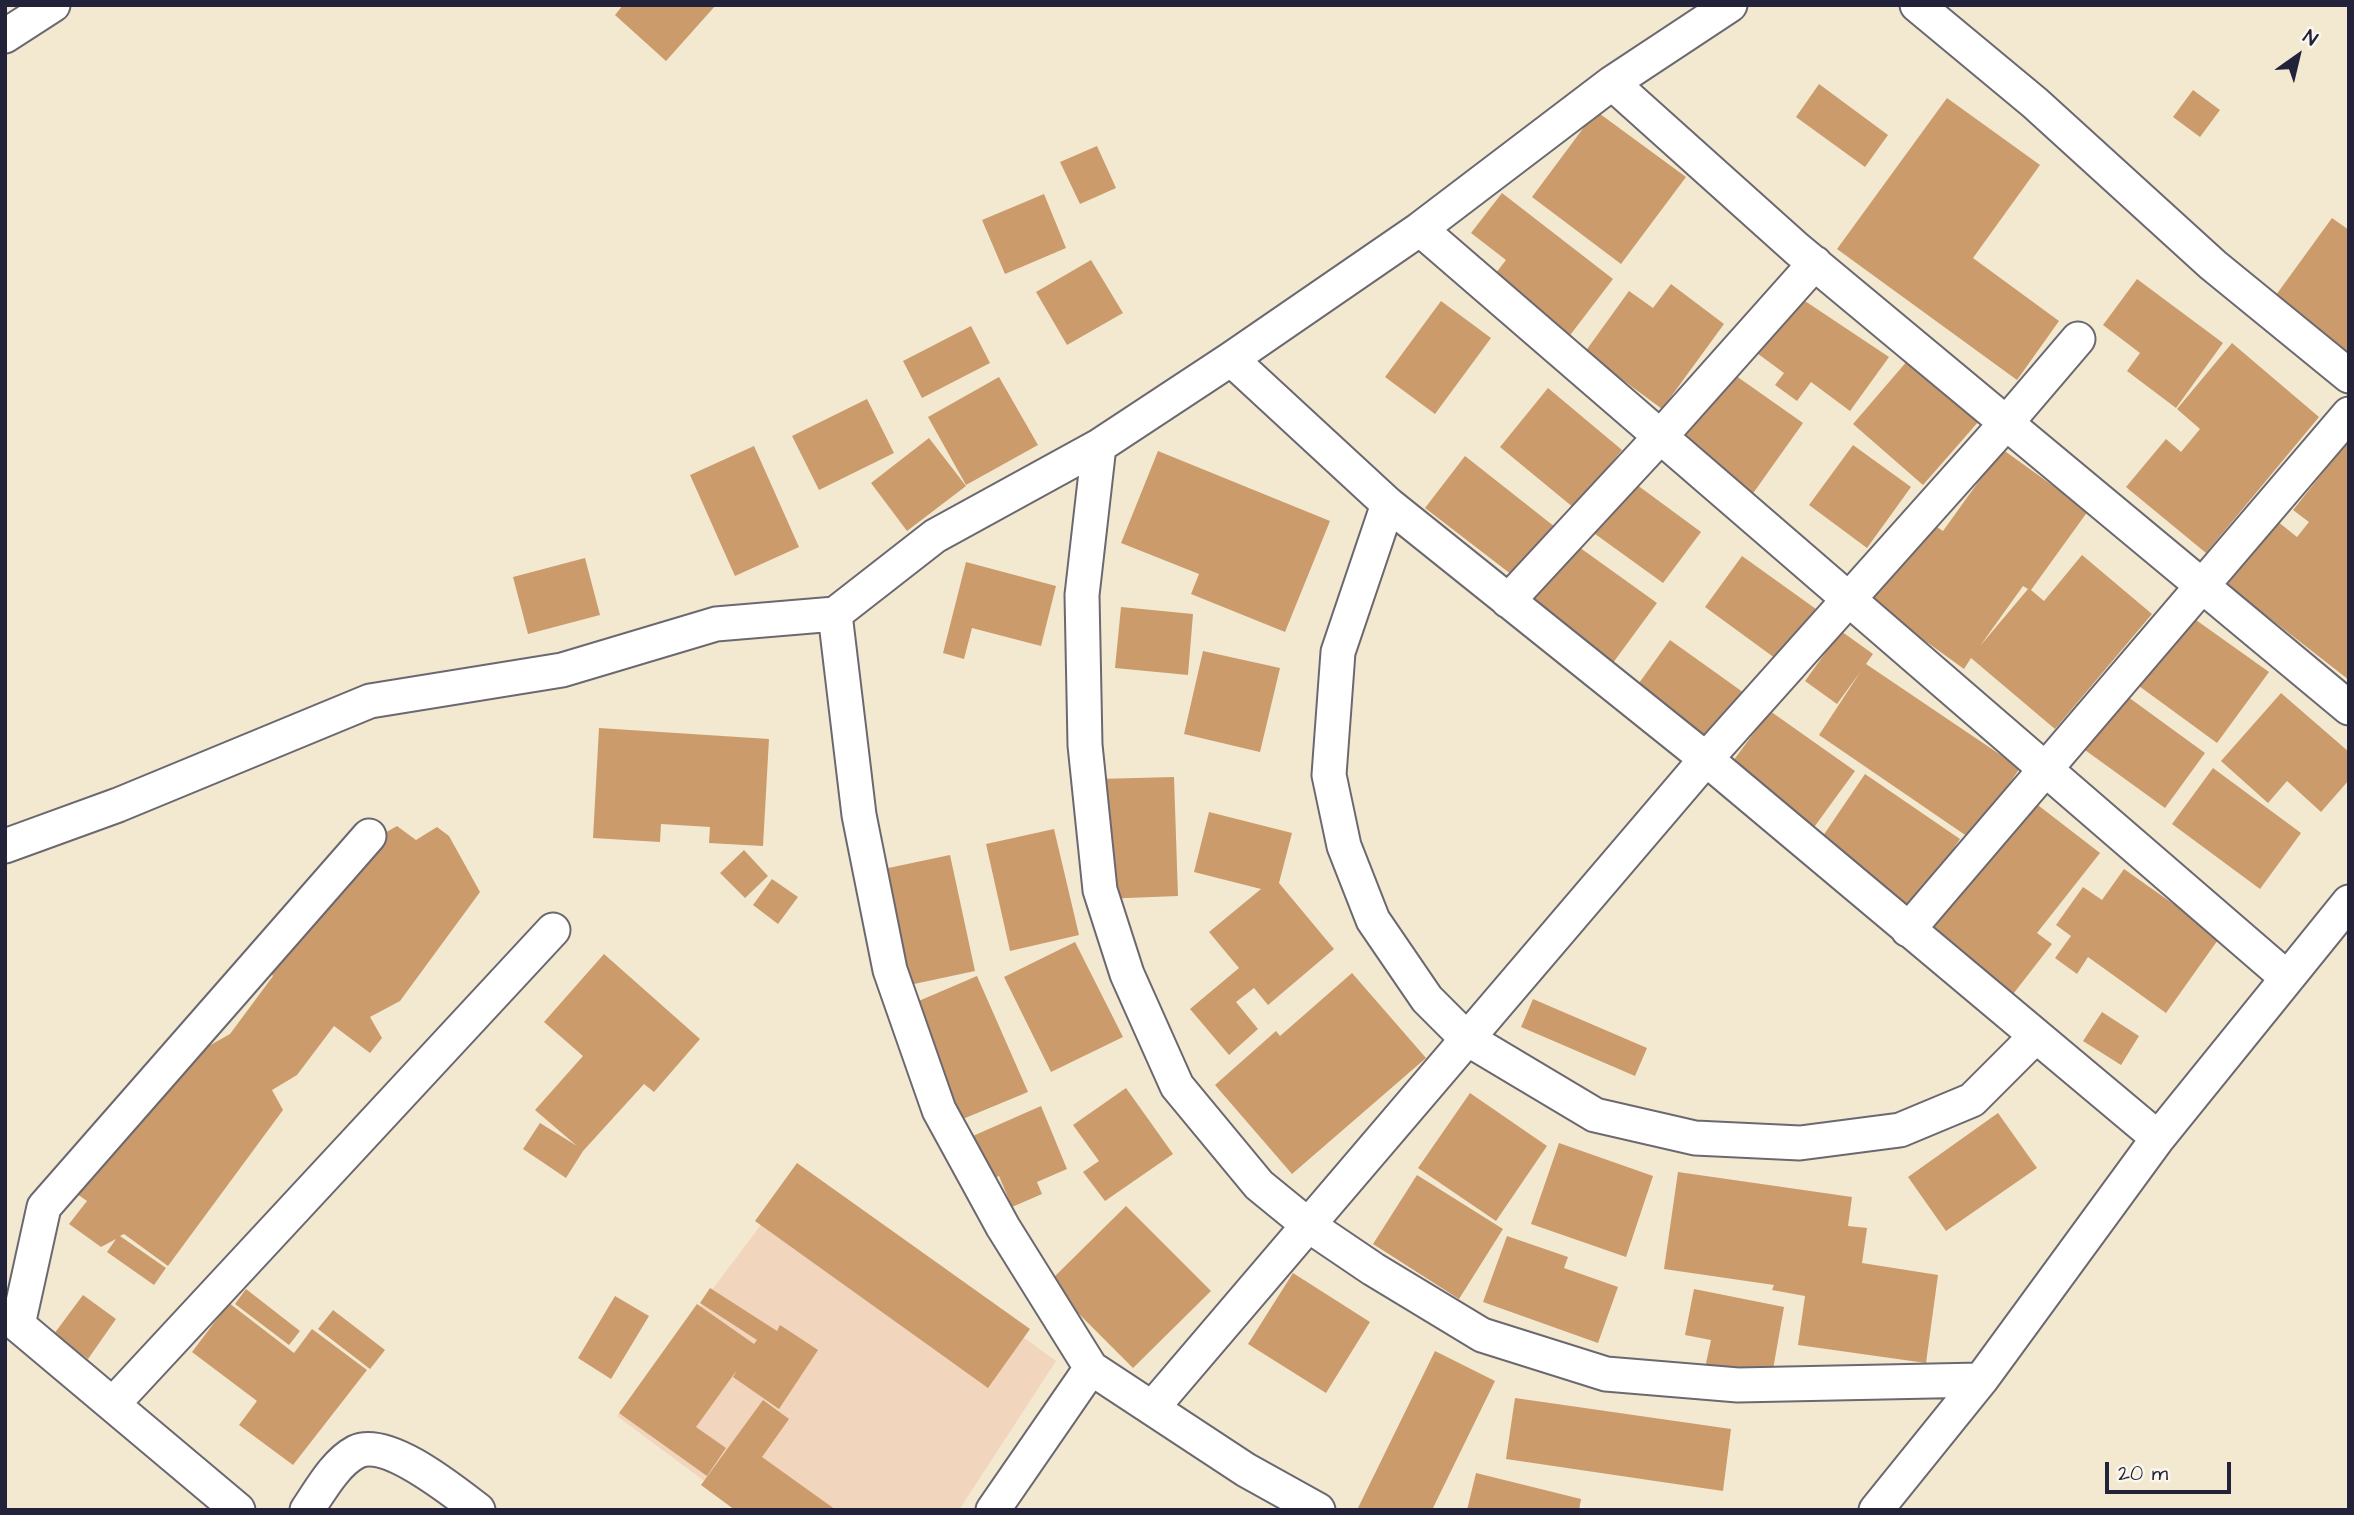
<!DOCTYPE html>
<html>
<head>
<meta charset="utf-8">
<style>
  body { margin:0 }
  #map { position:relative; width:2354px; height:1515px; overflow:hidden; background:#f3e9d1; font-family:"Architects Daughter",sans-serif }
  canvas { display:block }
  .frame { position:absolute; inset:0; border:7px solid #22223b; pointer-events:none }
  .north { position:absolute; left:2263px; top:21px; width:70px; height:70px; -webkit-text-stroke:5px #fbf7ec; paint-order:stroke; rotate:34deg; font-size:19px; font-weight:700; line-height:28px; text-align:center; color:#22223b }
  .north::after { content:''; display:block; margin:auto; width:24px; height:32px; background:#22223b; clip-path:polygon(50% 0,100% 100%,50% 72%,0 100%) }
  .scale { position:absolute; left:2105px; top:1462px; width:126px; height:32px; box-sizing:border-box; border:4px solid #22223b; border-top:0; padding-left:9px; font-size:21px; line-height:24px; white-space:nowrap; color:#22223b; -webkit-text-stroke:5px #fbf7ec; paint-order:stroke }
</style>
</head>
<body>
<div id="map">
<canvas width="2354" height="1515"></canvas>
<div class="frame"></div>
<div class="north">N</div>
<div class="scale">20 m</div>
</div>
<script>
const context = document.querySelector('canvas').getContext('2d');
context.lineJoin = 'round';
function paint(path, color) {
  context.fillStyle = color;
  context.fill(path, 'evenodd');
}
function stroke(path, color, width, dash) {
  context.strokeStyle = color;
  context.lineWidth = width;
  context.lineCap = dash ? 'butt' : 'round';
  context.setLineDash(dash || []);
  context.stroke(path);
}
paint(new Path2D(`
  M800 1173 1056 1361 959 1510H743L617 1416Z`), '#f1d5bd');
paint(new Path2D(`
  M623 5H716L666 61 615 15Z
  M1819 84 1888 135 1865 167 1796 117Z
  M2193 90 2220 110 2200 137 2173 117Z
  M1947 98 2040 165 1973 258 2059 321 2017 380 1837 249Z
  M1596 111 1686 177 1621 264 1532 197Z
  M1097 146 1116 188 1080 204 1060 162Z
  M1502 193 1613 279 1561 347 1485 287 1506 260 1471 233Z
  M1044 194 1066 248 1005 274 982 220Z
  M2332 218 2349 230V375L2263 313Z
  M1091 260 1123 313 1067 345 1036 292Z
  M2137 279 2223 343 2176 408 2127 371 2140 353 2103 325Z
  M1671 284 1724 324 1662 409 1585 352 1629 291 1653 308Z
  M1787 289 1889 357 1850 411 1811 382 1797 401 1775 385 1784 373 1746 345Z
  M1441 301 1491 338 1435 414 1385 377Z
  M971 326 990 363 922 398 903 361Z
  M2232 343 2319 417 2206 553 2126 487 2166 439 2181 452 2200 429 2177 409Z
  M1908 360 1979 421 1923 485 1853 424Z
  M1722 366 1803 423 1749 499 1668 441Z
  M999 377 1038 445 966 485 928 417Z
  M1548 388 1622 450 1574 508 1500 447Z
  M867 399 894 453 819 490 792 436Z
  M929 438 966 486 907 531 871 483Z
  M2349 440V680L2222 581 2272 517 2297 537 2309 522 2293 510Z
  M1853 445 1911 487 1867 548 1809 505Z
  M754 446 799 547 735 576 690 475Z
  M2002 449 2088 511 2031 590 2044 601 2082 555 2152 614 2055 729 1971 658 1964 669 1870 601 1928 521 1943 531ZM2023 586 2028 589 1980 646Z
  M1158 451 1330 521 1285 632 1191 594 1199 574 1121 543Z
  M1465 456 1555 527 1516 578 1425 508Z
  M1629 479 1701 532 1663 583 1591 531Z
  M1572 542 1657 603 1607 671 1523 610Z
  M1742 556 1816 609 1779 661 1705 607Z
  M585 558 600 615 528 634 513 577Z
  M966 562 1056 586 1041 646 972 628 964 659 943 653Z
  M1121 607 1193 614 1188 675 1115 668Z
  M2189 615 2269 672 2217 743 2139 686Z
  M1841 631 1873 654 1866 664 2020 768 1971 839 1819 735 1861 671 1837 704 1805 681Z
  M1670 640 1747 695 1712 745 1634 690Z
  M1203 651 1280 668 1260 752 1184 734Z
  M2281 693 2349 752V780L2321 812 2287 781 2268 803 2221 761Z
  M2124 694 2205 753 2165 808 2085 750Z
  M1770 711 1855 771 1804 841 1719 780Z
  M599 728 769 739 763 846 709 843 710 827 661 824 660 842 593 838Z
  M2213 768 2301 833 2260 889 2172 824Z
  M1865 774 1960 839 1902 924 1810 855Z
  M1174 777 1178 896 1102 899 1097 779Z
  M2030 799 2100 853 2037 933 2052 944 2010 998 1967 965 1971 959 1930 927Z
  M1209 812 1292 833 1279 883 1334 949 1268 1005 1254 988 1236 1002 1258 1029 1229 1055 1190 1009 1239 968 1209 932 1261 889 1194 872Z
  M397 826 416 840 437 827 449 836 480 892 400 1001 370 1017 382 1038 370 1053 334 1026 297 1075 272 1090 283 1110 168 1266 124 1234 120 1236 166 1268 154 1285 107 1252 116 1239 101 1247 69 1224 87 1201 63 1184 134 1088 230 1034 273 976 263 959 336 861Z
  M1054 829 1079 935 1010 951 986 844Z
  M744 850 768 876 745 898 720 873Z
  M950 855 975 971 900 987 874 871Z
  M2124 869 2220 937 2166 1013 2088 957 2077 974 2055 958 2071 936 2056 925 2083 887 2102 900Z
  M772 879 798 897 778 924 753 905Z
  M1075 942 1123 1037 1051 1072 1004 977Z
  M604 954 700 1039 654 1092 644 1084 583 1151 566 1178 523 1149 540 1123 577 1146 535 1110 583 1056 544 1022Z
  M1352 973 1426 1058 1292 1174 1215 1085 1276 1031 1280 1036Z
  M977 976 1028 1092 958 1121 966 1139 1041 1106 1067 1169 1037 1182 1042 1194 1012 1207 999 1176 977 1186 900 1009Z
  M1533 999 1647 1048 1635 1076 1521 1027Z
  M2102 1012 2139 1036 2121 1065 2083 1041Z
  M1126 1088 1173 1154 1105 1201 1083 1172 1099 1161 1073 1125Z
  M1470 1093 1547 1146 1496 1221 1418 1168Z
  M1998 1113 2037 1168 1946 1231 1908 1177Z
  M1559 1143 1653 1176 1626 1257 1531 1224Z
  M797 1163 1030 1329 988 1388 755 1221Z
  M1678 1172 1852 1197 1848 1226 1867 1228 1862 1263 1938 1275 1926 1363 1798 1345 1805 1296 1772 1290 1774 1285 1664 1269Z
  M1417 1175 1503 1229 1459 1299 1373 1244Z
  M1126 1206 1211 1291 1133 1368 1048 1283Z
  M1507 1236 1568 1257 1564 1268 1618 1287 1598 1343 1483 1302Z
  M1293 1273 1370 1322 1326 1393 1248 1344Z
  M710 1288 777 1331 780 1325 818 1350 779 1409 733 1377 737 1370 696 1427 726 1448 707 1476 619 1413 697 1304 754 1344 757 1340 700 1303Z
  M246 1289 300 1331 289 1345 235 1304Z
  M1694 1289 1784 1307 1771 1381 1705 1368 1711 1340 1685 1335Z
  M83 1295 116 1319 88 1359 54 1334Z
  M615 1296 649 1316 611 1379 578 1358Z
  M229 1303 294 1353 312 1329 367 1370 293 1465 239 1425 257 1401 192 1352Z
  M333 1310 385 1350 370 1369 318 1329Z
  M1435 1351 1495 1381 1432 1510H1357Z
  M1515 1398 1731 1429 1723 1491 1506 1459Z
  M763 1400 789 1419 762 1457 836 1510H735L701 1485Z
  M1476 1473 1581 1499 1579 1510H1467Z`), '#cb9b6b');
const street = new Path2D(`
  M1917 5 2035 103 2213 265 2349 376
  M5 36 53 5
  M1612 83 1797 249 2349 708
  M1420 229 2286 977
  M1231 359 1388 504 1706 759 2158 1138
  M1099 446 1082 595 1085 745 1100 890 1127 974 1177 1086 1259 1185 1308 1225 1373 1269 1482 1335 1606 1374 1738 1385 1981 1380
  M1388 504 1338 652 1329 775 1344 846 1373 920 1427 999 1466 1038 1595 1115 1695 1138 1800 1143 1900 1130 1972 1100 2035 1037
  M1508 601 1660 437 1815 263
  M835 614 859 815 890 970 939 1110 1003 1227 1091 1368 1246 1470 1318 1510
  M5 846 118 805 370 701 562 670 716 624 835 614 935 536 1099 446 1231 359 1420 229 1612 83 1730 5
  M1908 930 2349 414
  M113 1404 553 930
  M1153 1407 1706 759 2008 421 2078 339
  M238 1510 18 1325 44 1207 369 836
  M307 1510C320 1491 335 1463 356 1452 387 1437 453 1491 478 1510
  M993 1510 1091 1368
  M1876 1510 1981 1380 2158 1138 2349 902`);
stroke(street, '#6b6870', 37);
stroke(street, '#fff', 33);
</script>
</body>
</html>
